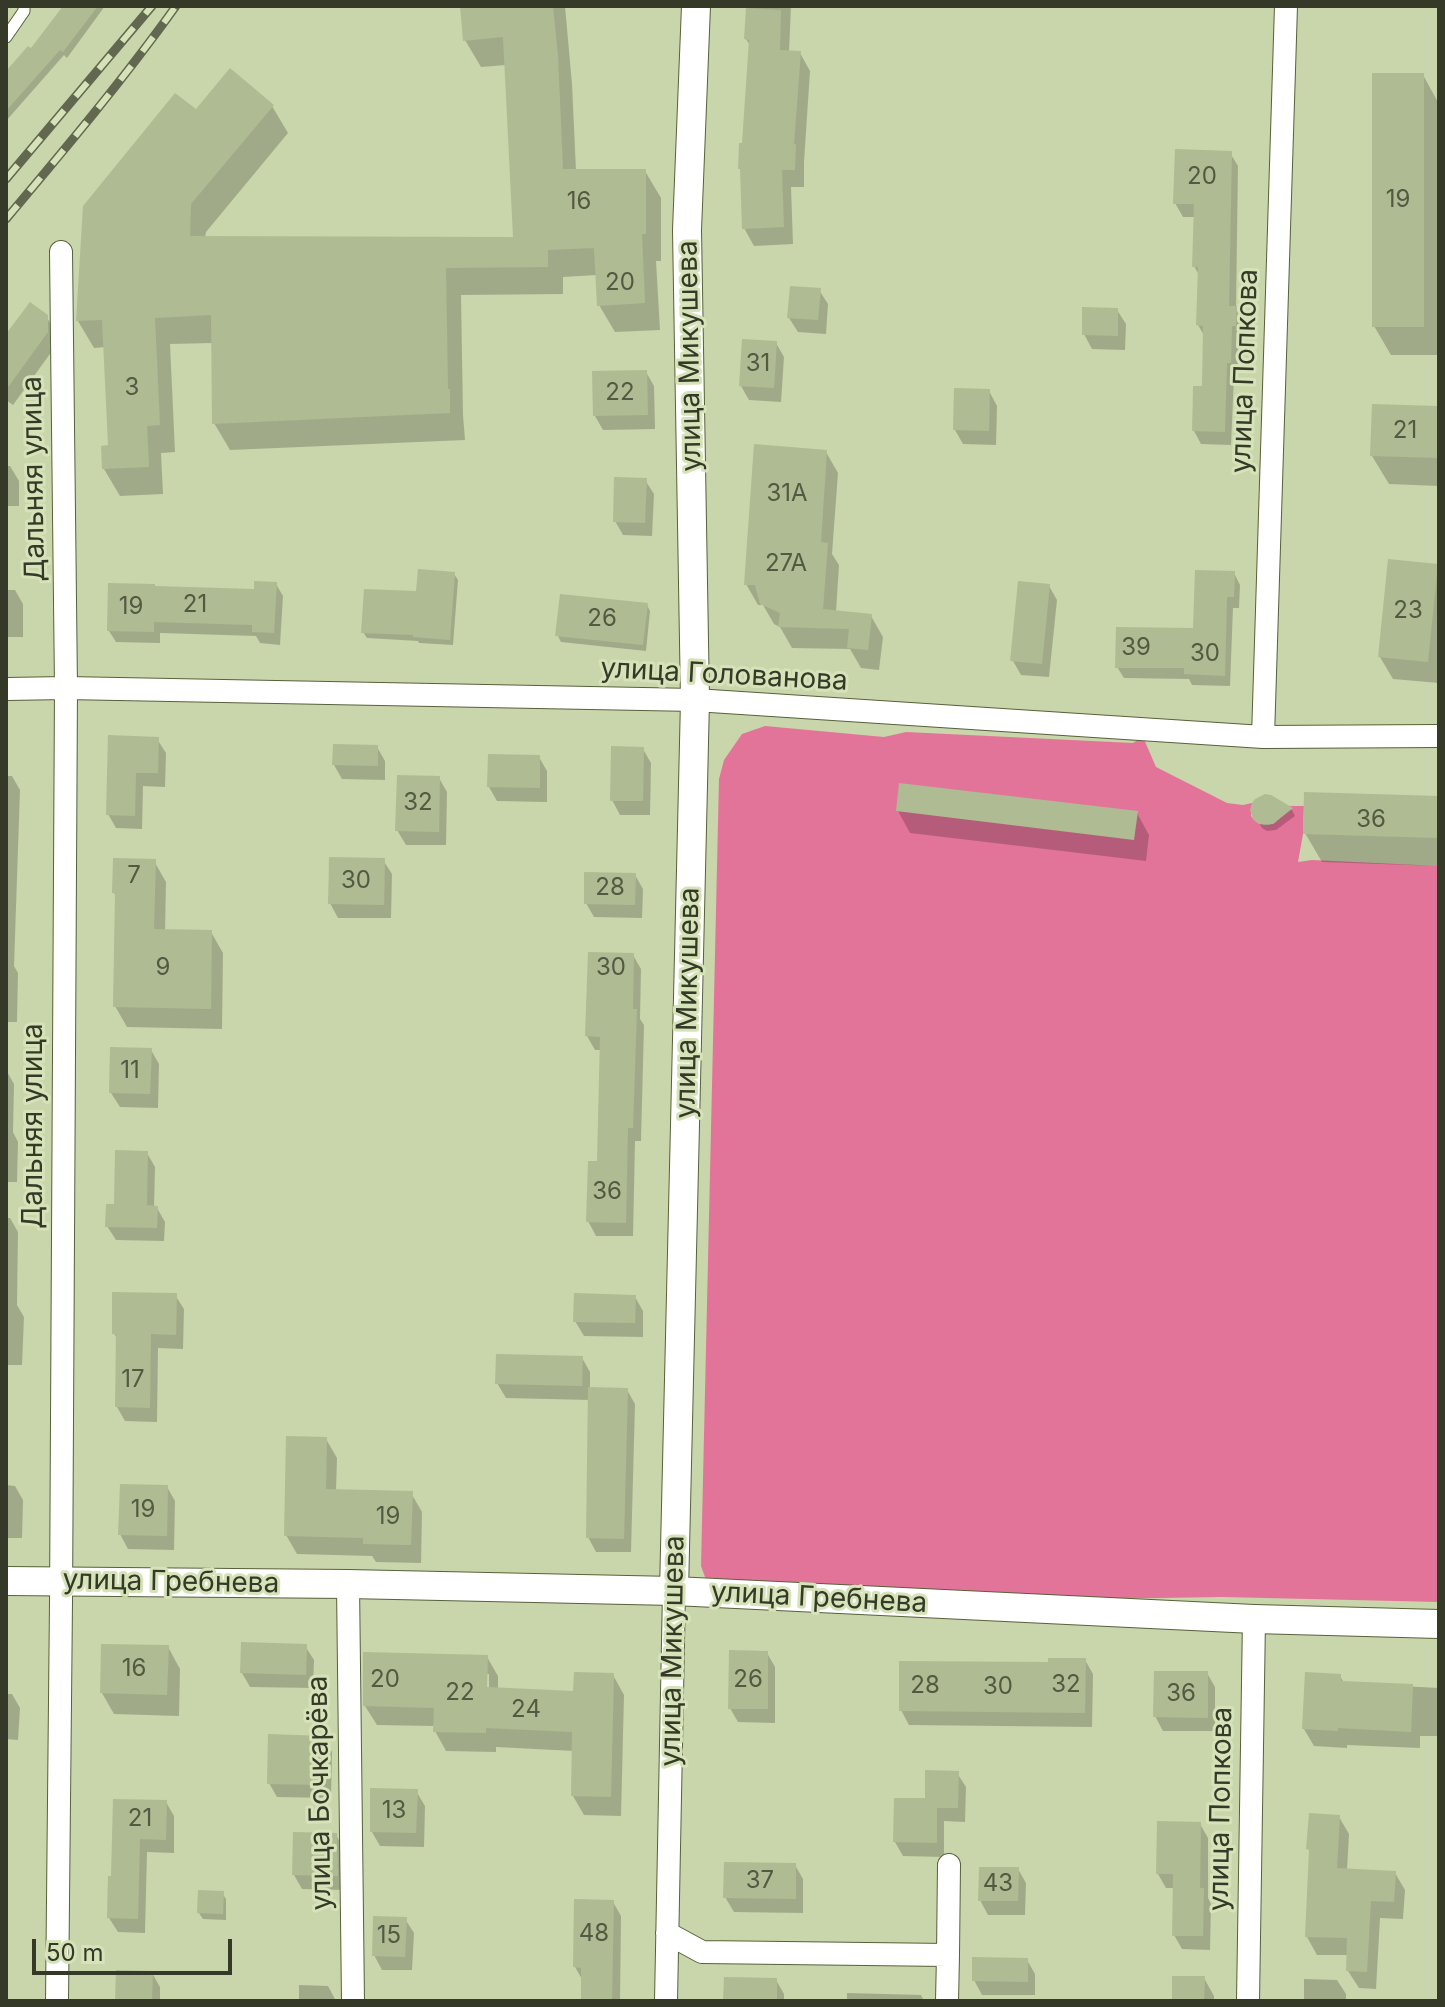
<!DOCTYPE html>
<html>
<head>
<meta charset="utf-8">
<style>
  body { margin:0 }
  #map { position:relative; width:1445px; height:2007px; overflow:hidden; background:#c9d5ab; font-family:Inter,sans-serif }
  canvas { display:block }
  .frame { position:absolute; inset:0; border:8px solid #343928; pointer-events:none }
  .scale { position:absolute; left:32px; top:1939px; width:200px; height:36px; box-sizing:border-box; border:4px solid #343928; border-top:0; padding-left:10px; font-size:24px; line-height:28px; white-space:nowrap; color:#343928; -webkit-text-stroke:6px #d6e2b8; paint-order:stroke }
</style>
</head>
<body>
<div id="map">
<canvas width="1445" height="2007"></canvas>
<div class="frame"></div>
<div class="scale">50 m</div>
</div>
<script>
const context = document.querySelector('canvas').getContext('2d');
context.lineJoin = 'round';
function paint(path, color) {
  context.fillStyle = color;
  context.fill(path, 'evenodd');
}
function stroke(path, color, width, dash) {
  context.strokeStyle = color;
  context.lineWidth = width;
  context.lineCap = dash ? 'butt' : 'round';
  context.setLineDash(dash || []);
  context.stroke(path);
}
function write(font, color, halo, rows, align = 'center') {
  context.font = font + ' Inter,sans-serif';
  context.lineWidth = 6;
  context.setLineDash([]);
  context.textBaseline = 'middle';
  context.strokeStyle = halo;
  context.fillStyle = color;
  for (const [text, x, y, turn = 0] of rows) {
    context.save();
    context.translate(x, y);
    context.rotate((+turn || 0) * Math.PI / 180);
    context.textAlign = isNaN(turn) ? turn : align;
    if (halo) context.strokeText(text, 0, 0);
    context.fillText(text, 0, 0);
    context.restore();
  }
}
paint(new Path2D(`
  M765 726 884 737 906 732 1133 743 1143 737 1156 767 1227 803 1243 805 1252 803 1251 816C1257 825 1267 828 1276 822L1281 806H1304L1303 834 1298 862 1312 860 1439 866V1602L1222 1597 1092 1599 710 1581 705 1577 701 1566 719 779 724 760 742 734Z`), '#e37499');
paint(new Path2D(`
  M66 6H105L67 58 64 55 6 121V74L31 51Z
  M462 6H565L572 84 576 171H645L661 198V261H656L660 330 615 332 599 305 597 275 563 277V294L461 295 463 415 465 440 230 450 214 423 213 343 170 344 175 452 161 453 163 494 120 496 104 469 110 447 106 347 94 348 78 321 197 111 272 106 288 133 206 232 205 238 515 239 506 65 481 67 465 40Z
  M748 6H791L789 52 800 53 810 71 804 162V187H791L793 244 754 246 744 228V146L751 47 746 39Z
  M1423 75 1439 104V355H1391L1374 326Z
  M1230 153 1238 166 1236 308 1243 321V339H1239L1237 376H1234L1231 445 1201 444 1194 431 1203 388 1205 337 1198 325 1199 275 1194 266 1196 217H1183L1175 203Z
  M819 290 828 304 826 334 798 332 789 318Z
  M1117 310 1126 324 1125 350 1092 349 1084 334Z
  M46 316 55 331V347L13 405 6 400V338Z
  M776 343 784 357 781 402 749 400 741 386Z
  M646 372 654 386 655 429 603 430 595 416Z
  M989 391 997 406 996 445 963 444 955 430Z
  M1439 408V486L1389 484 1372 456Z
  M826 452 838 473 832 554 839 565 836 612 871 616 883 637 879 670 861 668 850 649 792 648 780 627 774 624 763 605H758L746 584Z
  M6 466H10L19 481V506H6Z
  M645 480 654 494 652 536 623 535 615 521Z
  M1436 566 1439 571V683L1393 679 1380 657Z
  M1234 573 1240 585 1239 608H1233L1230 686 1192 685 1189 679 1124 678 1117 667 1195 630Z
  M454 574 458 580 453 645 419 643 418 641 367 638 363 632 418 593Z
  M276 584 283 596 280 645 260 643 256 636 160 633V643L116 642 109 631 155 588 256 591Z
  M1049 586 1057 600 1049 677 1021 675 1013 661Z
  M6 590H15L23 604V637H6Z
  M647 605 650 611 646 651 561 642 558 636Z
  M157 739 166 753 165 787 143 786 142 829 116 828 108 814Z
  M377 747 385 761V780L342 779 334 765Z
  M643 749 651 763 650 815H620L612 800Z
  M539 757 547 771V802L497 801 489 787Z
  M6 776H12L20 790 14 966 18 973 17 1022H6Z
  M439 778 447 792 446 845H406L397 830Z
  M1270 797 1292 810 1295 816 1276 830 1267 831 1262 828 1252 810Z
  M1439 798V866L1322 862 1305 833Z
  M898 811 1137 813 1149 835 1146 861 910 833Z
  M383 860 392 874 391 918H338L330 903Z
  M154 861 166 882 165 931 211 932 223 953 222 1029 127 1027 115 1006 117 898 114 893Z
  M635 875 643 889 642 918 594 917 586 903Z
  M633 955 641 969 640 1019 644 1025 641 1141H635L633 1236H596L588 1221 599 1163 602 1050H595L587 1036Z
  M151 1050 159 1064 158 1108 120 1107 111 1093Z
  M6 1070 14 1084 13 1132 18 1142 17 1182H6Z
  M147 1153 155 1167 154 1207 157 1208 165 1222 164 1241 116 1240 107 1226 116 1206Z
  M6 1218H10L18 1232 17 1305 24 1317 22 1365H6Z
  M175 1295 184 1309 183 1349 158 1348 157 1422 125 1421 117 1407 118 1341 114 1333Z
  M635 1297 643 1311V1337L584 1336 575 1321Z
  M582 1358 590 1372V1389L627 1390 635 1404 631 1552H596L588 1537 590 1400 506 1398 497 1383Z
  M326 1439 337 1458 336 1491 411 1493 422 1512 421 1563 376 1562 372 1556 297 1554 286 1535Z
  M6 1485 15 1486 23 1500 22 1538H6Z
  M167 1487 175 1501 174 1550 128 1549 120 1534Z
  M305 1646 314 1660 313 1688 250 1687 242 1673Z
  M168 1647 180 1669 179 1716 114 1714 102 1693Z
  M767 1653 775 1667V1723L738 1722 730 1708Z
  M487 1657 498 1676V1689L575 1694 613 1675 624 1695 621 1816 584 1815 573 1796 574 1751 496 1747V1752L446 1751 435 1731V1726L377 1725 365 1706ZM485 1674H489V1697H485Z
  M1085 1660 1093 1674 1092 1727 909 1725 901 1710 1050 1664Z
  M1207 1673 1215 1687V1731H1163L1155 1716Z
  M1340 1676 1344 1683 1439 1688V1736H1420V1748L1347 1745V1748L1314 1746 1304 1729Z
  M6 1694H12L20 1708 18 1740 6 1739Z
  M324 1738 332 1752 331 1798 277 1797 269 1783Z
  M957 1773 966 1787 965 1822 944 1821V1857L903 1856 895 1842 927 1800Z
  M416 1791 425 1806 424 1847 380 1846 372 1832Z
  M115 1801 166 1802 174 1816V1853L147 1852 145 1933 118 1932 109 1918 113 1878Z
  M1339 1817 1349 1834 1347 1870 1395 1873 1405 1890 1403 1919 1380 1918 1376 1989 1359 1988 1348 1971V1955H1317L1307 1937Z
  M1200 1824 1208 1838V1898L1211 1904 1210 1950 1182 1949 1174 1935 1175 1888H1166L1158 1874Z
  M336 1835 344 1849 345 1890 302 1889 294 1875Z
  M795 1865 803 1879V1913L734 1912 725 1897Z
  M1018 1869 1026 1883 1025 1915H988L980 1900Z
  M222 1893 226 1899V1920L203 1919 199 1913Z
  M613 1902 621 1916 620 2001H583V1981L575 1967Z
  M405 1919 414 1933 412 1970H382L374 1955Z
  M1027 1960 1035 1974V1995H982L974 1980Z
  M152 1973 160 1987V2001H117Z
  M1204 1978 1214 1996V2001H1174Z
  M1304 1979 1337 1980 1346 1994V2001H1304Z
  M776 1980 784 1994V2001H725Z
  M299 1985 328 1986 336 2001H299Z
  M847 1993 921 1995 924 2001H847Z`), '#0003');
paint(new Path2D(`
  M63 6H98L63 52 60 50 6 111V71L28 46 31 48Z
  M460 6H553L558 56 563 169H646V234H642L645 303 597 306 594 248 548 250V267L446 268 448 389H450V413L212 424 211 315 155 318 160 425 147 426 149 467 102 469 101 446 108 445 102 320 76 321 83 206 175 93 196 109 230 68 274 105 191 204 190 236 513 237 503 37 463 41Z
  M746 8 781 10 780 50 801 51 794 144H796L795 170H782L784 227 742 229 740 169H738L739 143H742L749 40 744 39Z
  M1372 73H1424V327H1372Z
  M1175 149 1232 151 1229 306H1237L1236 326H1232L1231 363H1227L1225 432 1192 431 1193 386H1202L1203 326 1196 325 1198 267H1192L1194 204H1173Z
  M790 286 821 288 818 320 787 318Z
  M30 302 48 315V332L6 390V334Z
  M1082 307 1118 308V336L1082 335Z
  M742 339 777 341 774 388 739 386Z
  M647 370 648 415 593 416 592 371Z
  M954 388 990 389 989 431 953 430Z
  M1372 404 1439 406V458L1370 456Z
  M754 444 827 450 821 542 828 543 823 609 872 614 868 650 847 648 849 629 778 627 780 613 760 604 755 585H744Z
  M614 477 647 478 645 523 613 522Z
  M1388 559 1438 564 1428 662 1378 657Z
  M418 569 455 572 450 640 413 637V635L361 633 364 589 416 591Z
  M1195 570 1235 571 1234 597H1227L1225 676 1184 674V668H1115L1116 627 1193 628Z
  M254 581 277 582 274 633 252 632V625L154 622V632L107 631 108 583 155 584V586L254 589Z
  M1018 581 1050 584 1042 664 1010 661Z
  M560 594 648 603 643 645 555 636Z
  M108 735 159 737 158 773H136L135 816 106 815Z
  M333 744 378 745V766L332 765Z
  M611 746 644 747 643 801H610Z
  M488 754 540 755V788L487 787Z
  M397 775 440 776 439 832 395 831Z
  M899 783 1138 811 1134 840 896 811Z
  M1304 792 1439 796V838L1303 834Z
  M1265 794 1271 795 1293 808 1273 824H1259L1253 819 1250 810 1252 803 1255 799Z
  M329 857 385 858 384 905 328 904Z
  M113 858 156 859 154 929 212 930 211 1009 113 1007 115 893H112Z
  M584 872 636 873 635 905 584 904Z
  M588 952 634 953 633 1009H637L633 1128H628L626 1223 586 1222 588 1161H597L600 1037 585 1036Z
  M110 1047 152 1048 150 1094 109 1093Z
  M115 1150 148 1151 147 1205 158 1206 157 1228 105 1227 106 1204H114Z
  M112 1292 177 1293 176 1335 151 1334 150 1408 115 1407 116 1334H112Z
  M574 1293 636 1295 635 1323 573 1322Z
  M496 1354 583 1356 582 1386 495 1384Z
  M588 1387 628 1388 624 1539 586 1538Z
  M286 1436 327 1437 326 1489 413 1491 411 1545 363 1544V1538L284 1536Z
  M120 1484 168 1485 167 1536 118 1535Z
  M241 1642 307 1644 306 1675 240 1673Z
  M101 1644 169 1645 167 1695 100 1693Z
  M729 1650 768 1651V1709H728Z
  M363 1652 488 1655 487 1687 573 1691 574 1672 614 1673 611 1797 571 1796 572 1732 486 1728V1733L433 1732 434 1708 363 1706Z
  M1048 1658H1086L1085 1713 899 1711V1661L1048 1662Z
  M1154 1671H1208V1718L1153 1717Z
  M1305 1672 1341 1674V1681L1413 1684 1411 1732 1338 1728V1731L1302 1729Z
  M268 1734 325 1736 324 1785 267 1784Z
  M925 1770 959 1771 958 1808H937V1843L893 1842 894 1798H925Z
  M370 1788 418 1789 416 1833 370 1832Z
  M113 1799 167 1800 166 1840 140 1839 138 1919 107 1918 108 1876H111Z
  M1309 1813 1340 1815 1337 1868 1396 1871 1394 1902 1371 1901 1367 1972 1346 1971 1347 1938 1305 1937 1309 1850 1306 1849Z
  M1157 1821 1201 1822 1200 1888H1204L1203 1936H1172L1173 1874H1156Z
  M293 1832 337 1833 338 1876 292 1875Z
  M724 1862 796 1863V1899L723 1898Z
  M979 1867H1019L1018 1901H978Z
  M198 1890 224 1891 223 1914 197 1913Z
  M574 1899 614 1900 612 2001H581V1968L573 1967Z
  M373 1916 407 1917 405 1957 372 1956Z
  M972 1957 1028 1958V1982L972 1981Z
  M116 1970 153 1971 152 2001H115Z
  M1172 1976H1205L1204 2001H1172Z
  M724 1977 777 1978V2001H723Z`), '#afbb92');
const service = new Path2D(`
  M6 37 24 11V6`);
const minor = new Path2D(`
  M6 689 66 688 695 700 1263 737 1439 736
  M1263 737 1286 6
  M348 1584 353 2001
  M667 1933 702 1952 948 1955 947 2001
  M948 1955 949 1865
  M57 2001 61 1601 66 688 61 252
  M666 2001 674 1591
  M1248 2001 1254 1619`);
const tertiary = new Path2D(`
  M6 1581 348 1584 674 1591 1254 1619 1439 1624
  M674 1591 695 700 687 230 696 6`);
stroke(service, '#57613b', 13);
stroke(minor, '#57613b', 24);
stroke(tertiary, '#57613b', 30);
stroke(service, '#fff', 11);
stroke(minor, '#fff', 22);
stroke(tertiary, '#fff', 28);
const rail = new Path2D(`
  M6 179 152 6
  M6 219C65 149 123 80 176 6`);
stroke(rail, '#61684f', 9);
stroke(rail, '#d6e2b8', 6, [18]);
write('24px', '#535a42', null, [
  ["20",1202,177],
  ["19",1398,200],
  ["16",579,202],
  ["20",620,283],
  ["31",758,364],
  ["3",132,388],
  ["22",620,393],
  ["21",1405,431],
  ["31А",787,494],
  ["27А",786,564],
  ["21",195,605],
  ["19",131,607],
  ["23",1408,611],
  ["26",602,619],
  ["39",1136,648],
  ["30",1205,654],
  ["32",418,803],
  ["36",1371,820],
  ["7",134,876],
  ["30",356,881],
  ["28",610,888],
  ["9",163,968],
  ["30",611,968],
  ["11",130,1071],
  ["36",607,1192],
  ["17",133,1380],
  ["19",143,1510],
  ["19",388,1517],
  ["16",134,1669],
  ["20",385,1680],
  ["26",748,1680],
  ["32",1066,1685],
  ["28",925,1686],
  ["30",998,1687],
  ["22",460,1693],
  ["36",1181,1694],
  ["24",526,1710],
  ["13",394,1811],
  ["21",140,1819],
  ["37",760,1881],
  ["43",998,1884],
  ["48",594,1934],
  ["15",389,1936]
]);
write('28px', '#343928', '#d6e2b8', [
  ["улица Микушева",690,356,-91],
  ["улица Попкова",1245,371,-88],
  ["Дальняя улица",34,479,-91],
  ["улица Голованова",724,675,3],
  ["улица Микушева",688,1003,-89],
  ["Дальняя улица",34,1126,-90],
  ["улица Гребнева",171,1582,1],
  ["улица Гребнева",819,1598,3],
  ["улица Микушева",673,1651,-89],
  ["улица Бочкарёва",320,1793,-91],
  ["улица Попкова",1221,1809,-89]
]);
</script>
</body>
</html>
